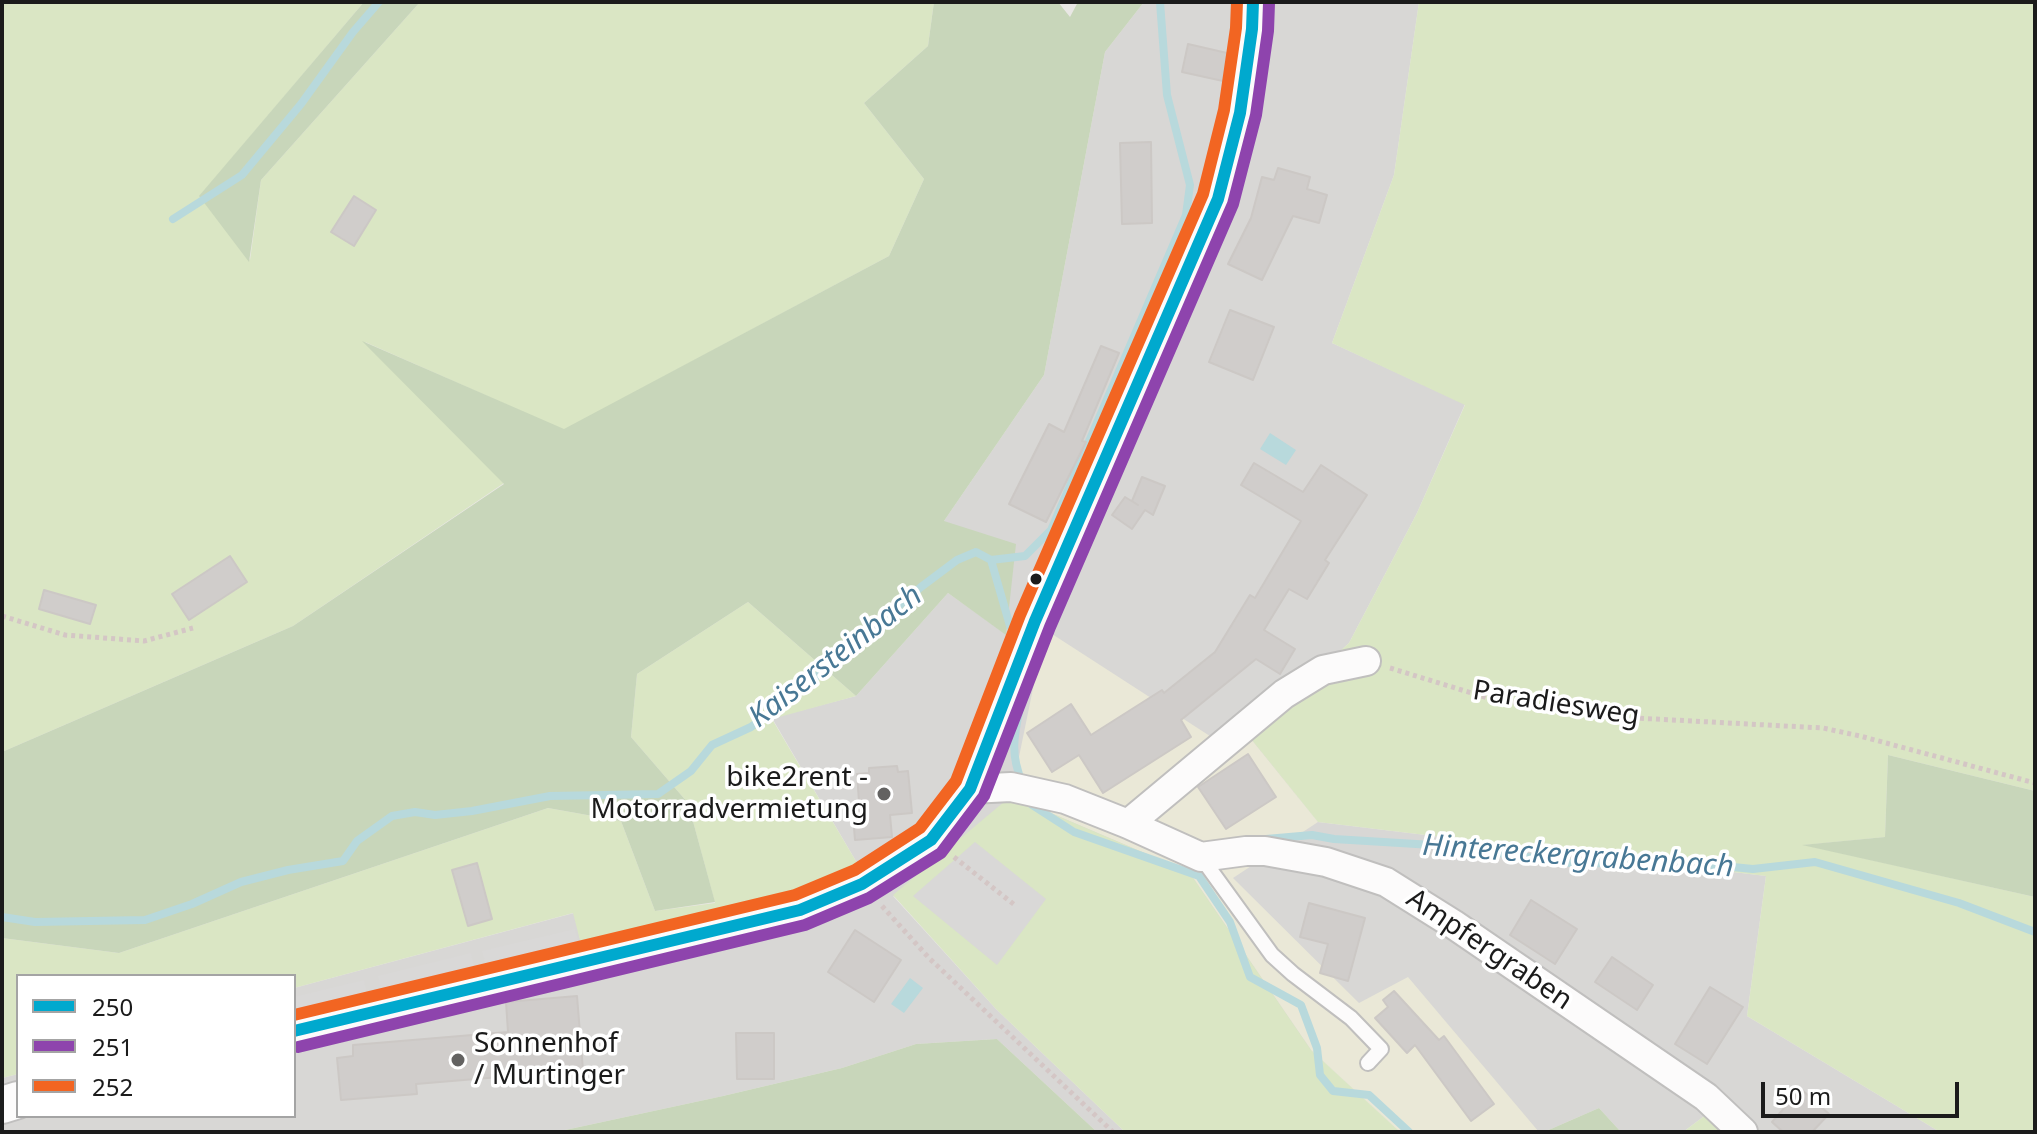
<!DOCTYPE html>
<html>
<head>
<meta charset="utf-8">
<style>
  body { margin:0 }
  #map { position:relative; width:2037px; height:1134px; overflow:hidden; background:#e9e7e4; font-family:"Noto Sans",sans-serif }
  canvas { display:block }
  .frame { position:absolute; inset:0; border:4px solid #1b1b1b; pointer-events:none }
  .legend { position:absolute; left:16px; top:974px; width:280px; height:144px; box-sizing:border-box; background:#fff; border:2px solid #a4a4a4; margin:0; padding:10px 14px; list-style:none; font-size:24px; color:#1b1b1b }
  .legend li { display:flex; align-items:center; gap:16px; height:40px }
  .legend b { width:40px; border:2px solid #a4a4a4 }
  .scale { position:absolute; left:1761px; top:1082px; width:198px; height:36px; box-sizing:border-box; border:4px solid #1b1b1b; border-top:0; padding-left:10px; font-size:24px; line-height:28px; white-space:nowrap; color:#1b1b1b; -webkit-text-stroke:6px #fff; paint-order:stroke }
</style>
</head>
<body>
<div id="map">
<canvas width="2037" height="1134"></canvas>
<div class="frame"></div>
<ul class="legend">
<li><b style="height:10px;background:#00a9ce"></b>250</li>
<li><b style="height:10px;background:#8e44ad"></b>251</li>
<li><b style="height:10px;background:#f26522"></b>252</li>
</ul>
<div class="scale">50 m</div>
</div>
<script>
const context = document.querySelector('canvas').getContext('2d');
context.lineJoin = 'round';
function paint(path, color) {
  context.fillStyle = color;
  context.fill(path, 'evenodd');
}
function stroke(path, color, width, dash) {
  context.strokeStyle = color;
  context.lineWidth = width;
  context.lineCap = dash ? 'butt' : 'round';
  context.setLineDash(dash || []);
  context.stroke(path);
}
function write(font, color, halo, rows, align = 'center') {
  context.font = font + ' "Noto Sans",sans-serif';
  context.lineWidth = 7;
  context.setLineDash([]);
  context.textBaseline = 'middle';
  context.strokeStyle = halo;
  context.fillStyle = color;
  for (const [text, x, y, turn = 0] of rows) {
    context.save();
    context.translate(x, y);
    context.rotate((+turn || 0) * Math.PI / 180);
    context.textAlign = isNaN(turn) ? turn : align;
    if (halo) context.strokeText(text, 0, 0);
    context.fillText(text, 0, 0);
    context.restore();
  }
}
paint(new Path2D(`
  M1144 2H1419L1394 175 1332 343 1465 404 1417 513 1349 643 1249 735 1318 822 1766 876 1747 1016 1940 1132H1726L1707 1114 1683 1132H1621L1599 1108 1544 1132H1400L1311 1050 893 896 996 1009 1125 1132H1097L997 1039 916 1044 842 1068 723 1096 556 1132H2V1078L18 1074V1116H294V988L574 913 583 951 860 868 772 718 856 696 948 593 1006 634 944 521 1044 375 1105 52Z`), '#d8d7d5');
paint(new Path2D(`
  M1052 634 1213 738 1248 735 1318 822 1233 878 1359 1003 1408 977 1539 1132H1400L1311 1050 1189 872 1011 796 1038 664Z`), '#eae8d7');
paint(new Path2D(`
  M2 2H364L200 196 250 260 261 180 420 2H934L928 46 864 103 924 179 889 256 564 430 365 342 504 483 293 626 2 752Z
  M1419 2H2035V791L1888 755 1885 837 1805 845 2035 897V1132H1940L1747 1016 1766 876 1318 822 1248 735 1349 643 1417 513 1465 405 1332 343 1394 175Z
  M748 602 856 696 772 719 860 868 798 894 583 952 573 913 294 988V976H18V1074L2 1078V938L119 953 548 808 621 821 655 911 715 903 688 803 631 737 637 674Z
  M1011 796 1189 872 1311 1050 1400 1132H1125L996 1009 893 895Z
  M1707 1114 1726 1132H1683Z`), '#dae6c4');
paint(new Path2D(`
  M364 2H420L261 180 249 262 199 196Z
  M934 2H1058L1070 17 1078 2H1144L1105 52 1044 375 944 521 1016 544 1006 635 948 593 856 696 748 602 637 674 631 737 688 803 715 902 655 911 621 821 548 808 119 953 2 938V752L293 626 504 484 362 341 564 429 889 256 924 179 864 103 928 46Z
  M1888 755 2035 791V897L1802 845 1885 837Z
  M997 1039 1097 1132H556L723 1096 842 1068 916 1044Z
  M1599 1108 1621 1132H1544Z`), '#c8d6ba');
paint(new Path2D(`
  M975 842 1046 899 997 965 913 896Z
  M575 929 580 947 487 970 482 951Z
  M471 953 475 972 382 994 378 976Z
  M364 980 368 998 294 1016V997Z`), '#d9d8d7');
paint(new Path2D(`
  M1270 433 1296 450 1286 465 1260 449Z
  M910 978 923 988 904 1013 891 1004Z`), '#b8d9dc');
stroke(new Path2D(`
  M173 219 242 175 301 104 353 32 379 2
  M1010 626 991 560 1025 556 1051 530 1186 215 1190 185 1167 95 1160 2
  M1021 703C1015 732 1009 752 1022 782
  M1029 798 1032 805 1074 832 1199 876 1230 922 1250 977 1301 1005 1317 1048 1320 1075 1333 1091 1369 1095 1409 1132
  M1266 839 1312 835 1334 839 1449 846 1570 863 1702 864 1753 869 1815 862 1959 903 2035 932
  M2 917 35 922 145 920 192 904 241 882 288 870 343 861 357 841 392 816 415 812 435 815 472 811 550 796 658 794 691 771 712 745 751 727 803 688 921 587 957 560 976 552 991 560`), '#b8d9dc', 8);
const building = new Path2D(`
  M1188 44 1227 53 1223 81 1182 72Z
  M1151 142 1152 223 1122 224 1120 143Z
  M1278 168 1310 177 1307 189 1327 195 1319 223 1293 216 1262 280 1228 264 1251 218 1262 177 1274 180Z
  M354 196 376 210 354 246 331 232Z
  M1230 310 1274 327 1253 380 1209 362Z
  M1101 346 1119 353 1082 441 1086 442 1046 522 1009 504 1049 424 1064 432Z
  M1254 463 1303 492 1321 465 1367 495 1325 560 1329 563 1307 599 1289 589 1264 630 1295 649 1280 674 1256 659 1181 720 1191 737 1103 793 1079 755 1052 772 1027 733 1071 704 1091 735 1162 690 1164 693 1215 652 1250 595 1255 598 1301 521 1241 485Z
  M1142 477 1165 486 1153 515 1145 510 1132 529 1112 515 1125 497 1138 505 1132 501Z
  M230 556 247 582 189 620 172 594Z
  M44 590 96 605 90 624 39 609Z
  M1248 754 1276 797 1226 829 1198 787Z
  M897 766 898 772 908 771 912 813 890 815 892 837 855 840 853 816 860 815 857 774 869 773V768Z
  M477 863 492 919 468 926 452 870Z
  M1531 900 1577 929 1555 964 1510 935Z
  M1309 903 1365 918 1348 981 1320 973 1328 944 1300 937Z
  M855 930 901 960 874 1002 828 972Z
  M1612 957 1653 985 1637 1010 1595 982Z
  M1710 987 1743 1007 1707 1064 1675 1044Z
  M1394 991 1439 1040 1444 1036 1494 1104 1471 1121 1415 1045 1407 1053 1375 1018 1388 1007 1383 1000Z
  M577 996 583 1070 416 1084 417 1094 341 1100 337 1058 353 1056V1045L508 1032 506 1002Z
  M736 1033H774V1079H737Z
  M1801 1089 1829 1114 1812 1132H1783L1772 1122Z`);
paint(building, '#d0cdcb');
stroke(building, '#ccc8c5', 2);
const service = new Path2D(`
  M1201 857 1272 955 1293 974 1351 1018 1381 1049 1368 1063`);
const minor = new Path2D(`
  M970 789 1011 787 1065 799 1128 824 1201 857 1246 851H1265L1326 862 1386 882 1453 924 1706 1097 1743 1132
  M1128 824 1284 694 1323 670 1366 661`);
const tertiary = new Path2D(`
  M294 1031 800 910 862 884 931 840 970 789 1035 621 1218 199 1240 113 1252 29 1253 2
  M2 1105 18 1100`);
stroke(service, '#c0bfbe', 18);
stroke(minor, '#c0bfbe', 32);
stroke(tertiary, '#c0bfbe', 40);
stroke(new Path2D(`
  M2 616 65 635 144 641 193 628
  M1390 668 1488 698 1598 716 1823 728 1860 736 2035 783
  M954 857 1016 906
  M882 906 929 958 1113 1132`), '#d4c6c5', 5, [4, 4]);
stroke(service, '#fcfbfb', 14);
stroke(minor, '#fcfbfb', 28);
stroke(tertiary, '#fcfbfb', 36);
stroke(new Path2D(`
  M294 1031 800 910 862 884 931 840 970 789 1035 621 1218 199 1240 113 1252 29 1253 2`), '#00a9ce', 12);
stroke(new Path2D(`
  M298 1047 805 925 869 898 941 853 984 796 1050 627 1233 204 1256 115 1268 31 1269 3`), '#8e44ad', 12);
stroke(new Path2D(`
  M294 1015 795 895 855 870 920 828 956 781 1020 615 1203 194 1224 110 1236 28 1237 2`), '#f26522', 12);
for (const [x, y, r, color] of [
  [1036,579,7,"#1b1b1b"],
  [884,794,8,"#636261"],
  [458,1060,8,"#636261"]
]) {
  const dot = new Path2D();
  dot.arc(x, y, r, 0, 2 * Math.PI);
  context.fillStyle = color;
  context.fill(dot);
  stroke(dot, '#fff', 3);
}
write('28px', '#1b1b1b', '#fff', [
  ["Paradiesweg",1556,704,9],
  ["Ampfergraben",1489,950,34]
]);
write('28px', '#1b1b1b', '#fff', [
  ["bike2rent -",868,778],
  ["Motorradvermietung",868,810],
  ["Sonnenhof",474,1044,"left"],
  ["/ Murtinger",474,1076,"left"]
], 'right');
write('italic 30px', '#487895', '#fff', [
  ["Kaisersteinbach",836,657,-38],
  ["Hintereckergrabenbach",1578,857,4]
]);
</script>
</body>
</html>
